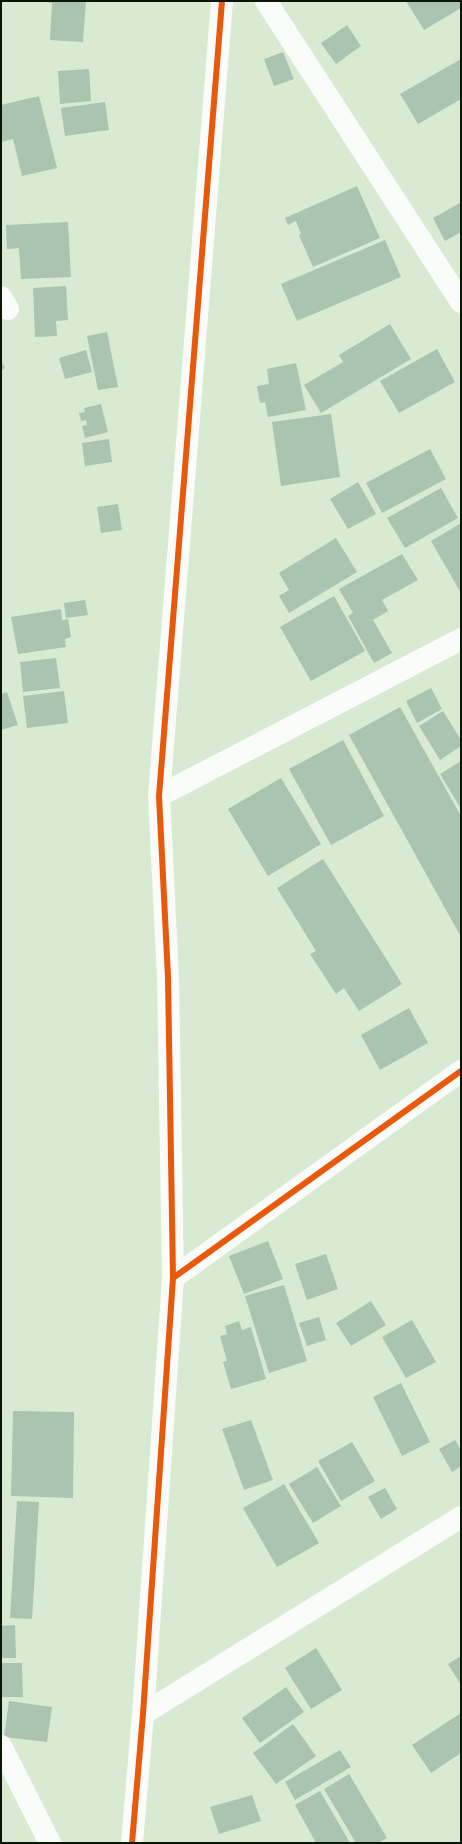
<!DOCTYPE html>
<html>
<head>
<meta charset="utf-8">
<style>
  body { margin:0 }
  #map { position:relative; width:462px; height:1844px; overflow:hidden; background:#d8ead2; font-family:Quicksand,sans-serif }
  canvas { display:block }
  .frame { position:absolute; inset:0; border:2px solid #0a1606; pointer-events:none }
</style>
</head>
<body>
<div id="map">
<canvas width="462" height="1844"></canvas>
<div class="frame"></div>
</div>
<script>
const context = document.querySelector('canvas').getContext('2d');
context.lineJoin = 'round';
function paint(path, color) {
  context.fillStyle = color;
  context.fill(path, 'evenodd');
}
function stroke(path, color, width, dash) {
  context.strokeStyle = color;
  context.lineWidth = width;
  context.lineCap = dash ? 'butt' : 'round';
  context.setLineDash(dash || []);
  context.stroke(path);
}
paint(new Path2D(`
  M41 1H86L83 42 50 40 52 3Z
  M406 1H461V8L424 30Z
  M347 25 361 46 336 64 321 43Z
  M283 52 294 79 274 86 264 59Z
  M461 59V99L418 124 400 94Z
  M89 69 91 101 60 104 58 71Z
  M39 96 57 168 22 176 13 139 1 142V105Z
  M105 102 109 130 65 136 61 108Z
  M357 186 380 238 313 267 299 235 301 234 296 221 288 225 285 218Z
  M460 203 461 232 445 241 433 218Z
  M68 222 71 277 21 279 19 248 7 249 6 225Z
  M385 240 401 277 297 321 281 284Z
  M66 286 68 320 56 321 57 336 35 337 33 288Z
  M390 324 411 359 321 413 304 385 343 362 339 355Z
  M107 332 118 387 98 390 87 336Z
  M437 349 455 382 399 413 380 381Z
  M86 350 92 372 65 379 59 358Z
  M1 361 5 368 1 371Z
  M296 363 306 410 268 417 265 402 260 403 257 386 269 384 267 369Z
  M101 404 108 432 85 438 82 426 87 425 86 420 81 421 79 413 85 412 84 408Z
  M331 414 340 477 281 486 272 422Z
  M109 439 112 462 85 466 82 443Z
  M430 449 446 479 382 513 366 483Z
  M358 482 376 514 348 529 330 499Z
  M441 488 458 518 405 548 387 518Z
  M118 504 122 530 101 533 97 507Z
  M461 523V593L431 541Z
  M336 538 357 572 289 613 279 596 289 590 279 573Z
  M402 554 418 580 382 600 388 611 373 620 392 653 374 663 348 616 353 613 339 589Z
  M334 596 365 651 311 681 280 627Z
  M85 600 88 615 66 618 64 603Z
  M61 609 62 620 68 619 71 637 65 639 66 647 18 654 11 617Z
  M56 658 60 688 23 692 20 662Z
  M431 688 442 709 417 723 406 701Z
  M64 691 68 723 27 728 23 696Z
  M7 692 18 725 1 730V694Z
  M400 707 461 816V937L349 735Z
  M443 711 461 740V746L440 760 419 726Z
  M343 740 384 816 331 845 289 769Z
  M461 761V809L440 774Z
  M281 778 321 844 268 876 228 809Z
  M323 859 402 984 359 1011 344 988 336 994 310 954 316 951 277 888Z
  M409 1008 428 1043 380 1070 361 1035Z
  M268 1241 283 1279 244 1294 229 1256Z
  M326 1254 338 1289 307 1300 295 1264Z
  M284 1285 307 1361 269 1373 245 1296Z
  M371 1301 386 1325 351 1346 336 1323Z
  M319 1317 326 1340 307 1346 299 1323Z
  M412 1320 436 1362 406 1378 382 1337Z
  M239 1321 242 1330 251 1327 266 1379 231 1389 223 1362 227 1361 220 1336 227 1334 225 1326Z
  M401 1383 430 1442 402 1456 373 1397Z
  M13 1411 74 1412 73 1498 11 1496Z
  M251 1420 273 1480 244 1490 222 1429Z
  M455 1440 461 1450V1466L452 1472 439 1449Z
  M352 1442 375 1481 341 1501 318 1461Z
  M317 1467 341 1506 313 1523 289 1484Z
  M284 1484 319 1543 277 1567 243 1508Z
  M385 1488 397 1509 381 1519 368 1497Z
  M17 1501 39 1502 32 1619 10 1618Z
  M15 1625 16 1658H1V1626Z
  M316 1648 342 1690 311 1709 285 1668Z
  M461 1656V1685L448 1664Z
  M1 1663H22L23 1697H1Z
  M286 1687 304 1712 260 1743 242 1718Z
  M9 1701 52 1707 47 1742 4 1737Z
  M461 1713V1753L431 1773 412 1745Z
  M293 1724 316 1756 276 1784 253 1753Z
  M340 1750 351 1767 295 1800 285 1782Z
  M349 1774 387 1838 378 1843H356L324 1789Z
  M320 1791 350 1843H316L295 1805Z
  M252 1795 261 1821 219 1834 210 1807Z`), '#aac4af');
stroke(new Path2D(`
  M266 1 461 302
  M1 297 8 309
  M159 796 461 639
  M173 1278 168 977 159 796 222 1
  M143 1714 461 1517
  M1 1746 50 1843
  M132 1843 143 1714 173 1278 461 1071`), '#f9fcf8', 22);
stroke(new Path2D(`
  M173 1278 168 977 159 796 222 1
  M132 1843 143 1714 173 1278 461 1071`), '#e8590c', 6);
</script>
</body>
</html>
